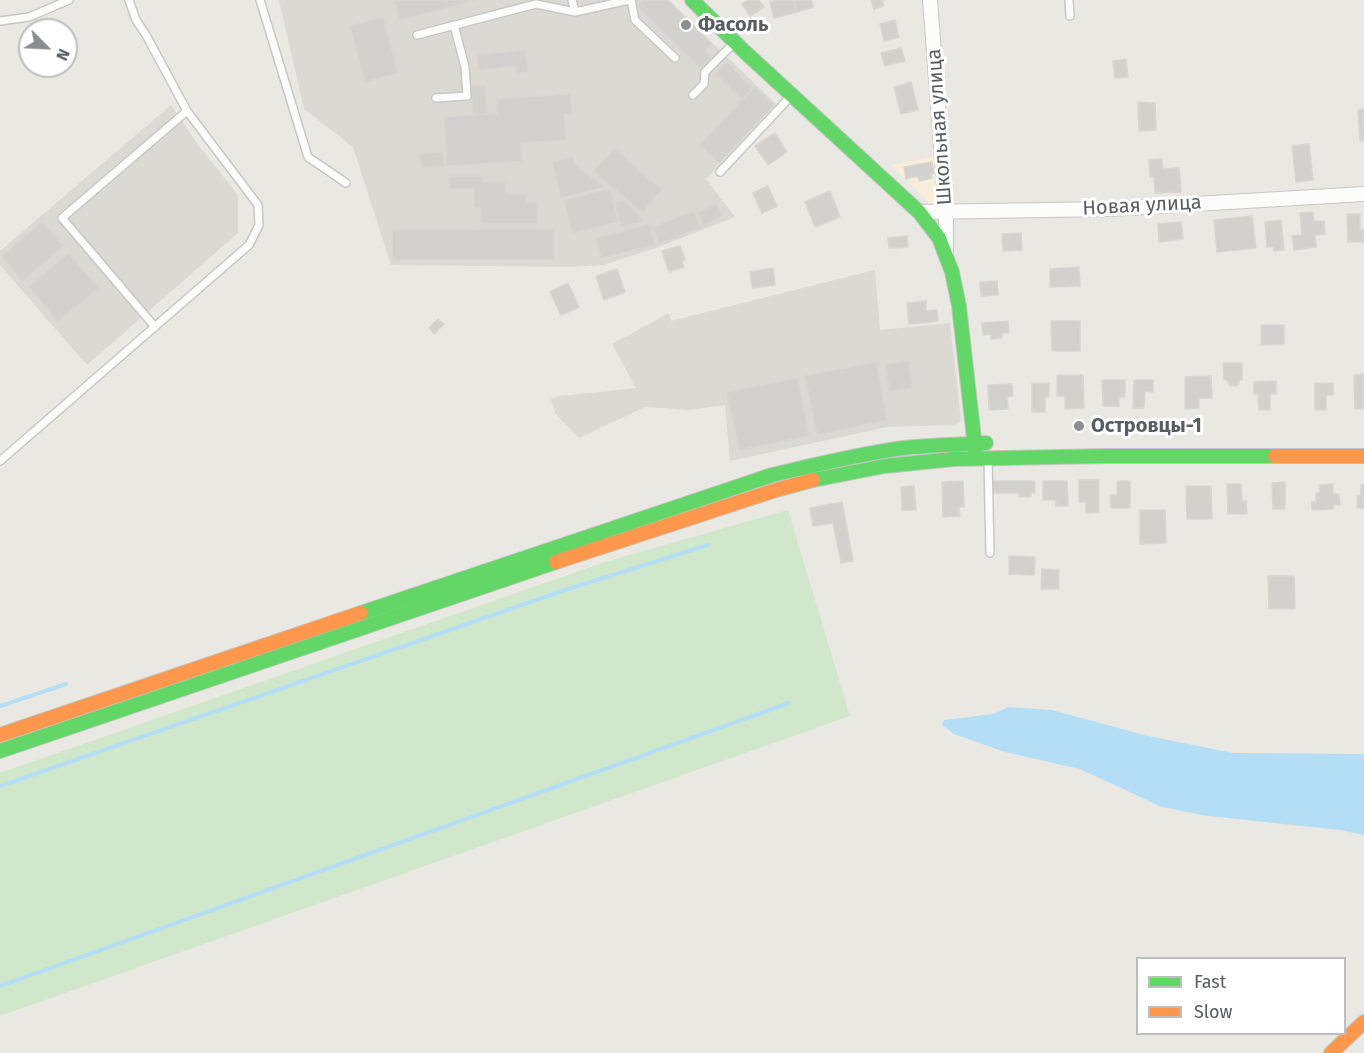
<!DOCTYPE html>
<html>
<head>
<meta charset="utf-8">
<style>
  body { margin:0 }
  #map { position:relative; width:1364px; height:1053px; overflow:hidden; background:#eae8e2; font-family:"Fira Sans",sans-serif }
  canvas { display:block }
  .legend { position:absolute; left:1136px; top:957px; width:210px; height:78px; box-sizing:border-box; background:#fff; border:2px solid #bcbec0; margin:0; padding:8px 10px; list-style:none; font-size:18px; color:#585d62 }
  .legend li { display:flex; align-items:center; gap:12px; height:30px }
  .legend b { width:30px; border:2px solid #bcbec0 }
  .north { position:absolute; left:18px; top:18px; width:60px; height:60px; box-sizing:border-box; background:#fff; border:2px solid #bcbec0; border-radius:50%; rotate:114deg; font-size:16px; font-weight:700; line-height:24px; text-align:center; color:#585d62 }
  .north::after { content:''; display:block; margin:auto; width:21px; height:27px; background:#8b8e8f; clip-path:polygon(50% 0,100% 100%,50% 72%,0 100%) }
</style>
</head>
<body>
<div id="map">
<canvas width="1364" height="1053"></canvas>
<ul class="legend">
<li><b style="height:8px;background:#63d668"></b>Fast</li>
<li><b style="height:8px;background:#ff974d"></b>Slow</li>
</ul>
<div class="north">N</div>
</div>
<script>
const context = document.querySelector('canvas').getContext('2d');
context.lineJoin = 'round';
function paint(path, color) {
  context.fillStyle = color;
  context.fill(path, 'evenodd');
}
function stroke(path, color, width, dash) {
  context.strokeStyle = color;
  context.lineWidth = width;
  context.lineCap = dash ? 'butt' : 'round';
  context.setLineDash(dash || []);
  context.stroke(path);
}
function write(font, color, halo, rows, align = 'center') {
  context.font = font + ' "Fira Sans",sans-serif';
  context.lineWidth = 6;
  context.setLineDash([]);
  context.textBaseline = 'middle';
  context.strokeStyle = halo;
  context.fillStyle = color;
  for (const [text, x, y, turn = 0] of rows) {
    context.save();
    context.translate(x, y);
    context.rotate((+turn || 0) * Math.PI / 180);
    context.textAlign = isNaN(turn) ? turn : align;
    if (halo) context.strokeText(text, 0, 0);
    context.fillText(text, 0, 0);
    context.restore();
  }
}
paint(new Path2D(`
  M936 156 941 207 935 208 891 165Z`), '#f6eed9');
paint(new Path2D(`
  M279 0H668L776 104 706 179 735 217 656 248 603 265 570 267 391 265 353 147 304 109Z
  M171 105 199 146 238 195V233L87 365 0 265V251Z
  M875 270 880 330 950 323 961 421 956 425 887 427 730 461 725 405 690 410 645 407 579 438 555 413 551 399 561 396 636 388 612 344 669 313 671 321Z`), '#dbd9d3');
paint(new Path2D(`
  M788 510 850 716 0 1016V773L605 562Z`), '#d0e7cb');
paint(new Path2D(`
  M1008 707 1052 710 1144 735 1233 753 1364 754V835L1340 830 1208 816 1162 807 1080 769 1005 752 954 734 942 725 944 720 994 714Z`), '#b4def6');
stroke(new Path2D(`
  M0 706 66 684
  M0 786 565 590 708 545
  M0 986 789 703`), '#b4def6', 4);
const building = new Path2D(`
  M394 0H476L400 20Z
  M643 0H668L712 44 705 51 711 58 701 68 637 6Z
  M749 0H759L764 7 750 16 742 4Z
  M778 0H794L797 12 774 18 770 2Z
  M794 0H811L813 7 797 12Z
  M871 0H885L882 1 884 6 874 9Z
  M383 17 398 73 365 82 350 26Z
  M895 20 899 37 884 41 880 24Z
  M901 48 905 61 885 66 881 53Z
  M525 50 528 72 516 73 515 66 478 70 477 55Z
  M1126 59 1128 77 1115 78 1113 61Z
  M726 62 753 88 742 100 715 74Z
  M911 82 918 110 901 114 894 87Z
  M485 85 487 114H473L471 86Z
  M755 86 774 105 719 163 699 145Z
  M570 94 572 114H564L566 140 521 143 522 161 447 166 444 117 497 113 496 99Z
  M1138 102 1155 103 1156 130 1139 131Z
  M1364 109V141H1360L1358 110Z
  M775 133 787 152 768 165 755 146Z
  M1309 144 1313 180 1296 182 1292 146Z
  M614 148 662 190 642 213 594 171Z
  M443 152 444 166 421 168 420 153Z
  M573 157 575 165 605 187 561 198 552 162Z
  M1162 159 1163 169 1179 168 1181 192 1155 193 1154 176 1150 177 1149 160Z
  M932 162 934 173 931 174 932 178 919 181 918 176 906 179 904 167Z
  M449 176H483V182H505V194H527V202H537V224H481V208H474V189H449Z
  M768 186 777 206 762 213 753 193Z
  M610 189 618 222 572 233 564 200Z
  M830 191 840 217 815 227 805 202Z
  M623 199 644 221 621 227 615 201Z
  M716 203 722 216 704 226 698 213Z
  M694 211 701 228 659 244 653 227Z
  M1313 212 1314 222 1324 221 1325 234 1315 235 1316 247 1294 250 1292 236 1302 235 1300 213Z
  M1347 214H1360V230H1364V242H1348Z
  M1252 216 1256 248 1217 252 1214 220Z
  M1281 220 1284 250 1274 251V247H1267L1265 222Z
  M42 222 63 246 22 281 2 256Z
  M1181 222 1183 239 1159 242 1158 224Z
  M650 224 655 245 601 258 596 238Z
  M554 229V260H392V230Z
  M1021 233 1022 250 1003 251 1002 234Z
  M907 236 908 247 889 248 888 238Z
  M680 246 685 260 682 261 684 267 669 272 662 251Z
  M69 253 98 288 58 322 29 287Z
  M1079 267 1080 286 1050 287V269Z
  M773 268 775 285 752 288 750 272Z
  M617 269 625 292 604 300 596 276Z
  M997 281 998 295 981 296 980 282Z
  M568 283 579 307 561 315 550 292Z
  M926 301V311L937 310 938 321 909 324 907 303Z
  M438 319 444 324 434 334 429 328Z
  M1008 321 1009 333H1002V338L991 339V334L983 335 982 323Z
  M1051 321H1080V351H1052Z
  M1261 325H1284V344L1261 345Z
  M909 361 912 388 889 391 886 364Z
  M876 362 887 420 817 435 805 376Z
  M1223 363H1242V380H1240L1237 386H1230L1227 380H1224Z
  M1364 374V409H1355L1354 375Z
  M1057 375H1083L1084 408 1065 409V396H1057Z
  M1211 376 1212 398H1199V408L1185 409V377Z
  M798 378 809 436 739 450 727 392Z
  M1102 380H1125V397H1119V406H1103Z
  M1134 380H1153V392L1145 391 1144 408H1133Z
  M1276 381V394H1270V410H1259L1258 394H1254V382Z
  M1032 383H1049V397H1045V412H1032Z
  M1315 383H1333V395H1326V410H1315Z
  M1012 384 1013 396 1007 397 1008 409 989 410 988 385Z
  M1079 480H1099V512L1086 513V502H1079Z
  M963 481 964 507H959L960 516 943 517 942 482Z
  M993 481H1035V493H1031V497H1019V493H993Z
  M1043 481H1067L1068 506H1056V500H1043Z
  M1117 481H1130V508H1111L1110 495H1117Z
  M1285 482V509H1273L1272 483Z
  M1227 484H1241L1242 501H1246L1247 514H1228Z
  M1333 484V494H1339L1340 505H1333V509L1312 510V502H1316V493H1320L1319 485Z
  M1361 485H1364V508H1357V496H1361Z
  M914 486 916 510H902L901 487Z
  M1186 486H1211L1212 519H1187Z
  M842 502 853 561 841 563 833 523 813 526 810 508Z
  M1140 510H1165L1166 543 1140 544Z
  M1009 556 1035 557 1034 575 1009 574Z
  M1042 569 1059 570V589H1041Z
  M1268 576H1294L1295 609H1269Z`);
paint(building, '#d2d1cd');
stroke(building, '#d9d6d2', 1.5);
const lane = new Path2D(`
  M260 0 308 157 346 183
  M572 0 575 12
  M631 0 635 20 675 58
  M1069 0 1070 16
  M0 21 29 17 69 0
  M417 35 536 4 575 12 629 0
  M693 95 704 84 705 72 735 42
  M436 98 467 96 465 67 454 25
  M720 172 792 95
  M155 327 62 218 187 111
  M988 460 990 553
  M0 461 249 245 259 225 258 205 187 111 146 35 136 20 129 0`);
const street = new Path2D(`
  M930 0 946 212V251
  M919 212 1111 209 1364 194`);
const fast = new Path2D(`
  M692 0 746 53 919 212 939 238 952 272 959 306 976 456
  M813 480 885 466 954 459 1107 456H1275
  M361 613 772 475C815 465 859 454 903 448 931 445 958 445 986 443
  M0 751 556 562`);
const slow = new Path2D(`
  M1275 456H1364
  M556 562 776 490 813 480
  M0 735 361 613
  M1331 1053 1364 1022`);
stroke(lane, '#c7c7c6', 10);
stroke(street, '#c7c7c6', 16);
stroke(fast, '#c5c6c4', 16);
stroke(slow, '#c5c6c4', 16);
stroke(lane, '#fcfcfb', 7);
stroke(street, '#fcfcfb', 14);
stroke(fast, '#63d668', 14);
stroke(slow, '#ff974d', 14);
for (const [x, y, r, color] of [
  [686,25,6,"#8b8e8f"],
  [1079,426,6,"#8b8e8f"]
]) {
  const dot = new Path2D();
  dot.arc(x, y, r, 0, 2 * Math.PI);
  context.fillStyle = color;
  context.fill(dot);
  stroke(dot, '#fff', 2);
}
write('bold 20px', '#585d62', '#fff', [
  ["Фасоль",698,25],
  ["Островцы-1",1091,426]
], 'left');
write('20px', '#585d62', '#fff', [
  ["Школьная улица",940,127,-94],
  ["Новая улица",1142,206,-3]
]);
</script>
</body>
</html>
